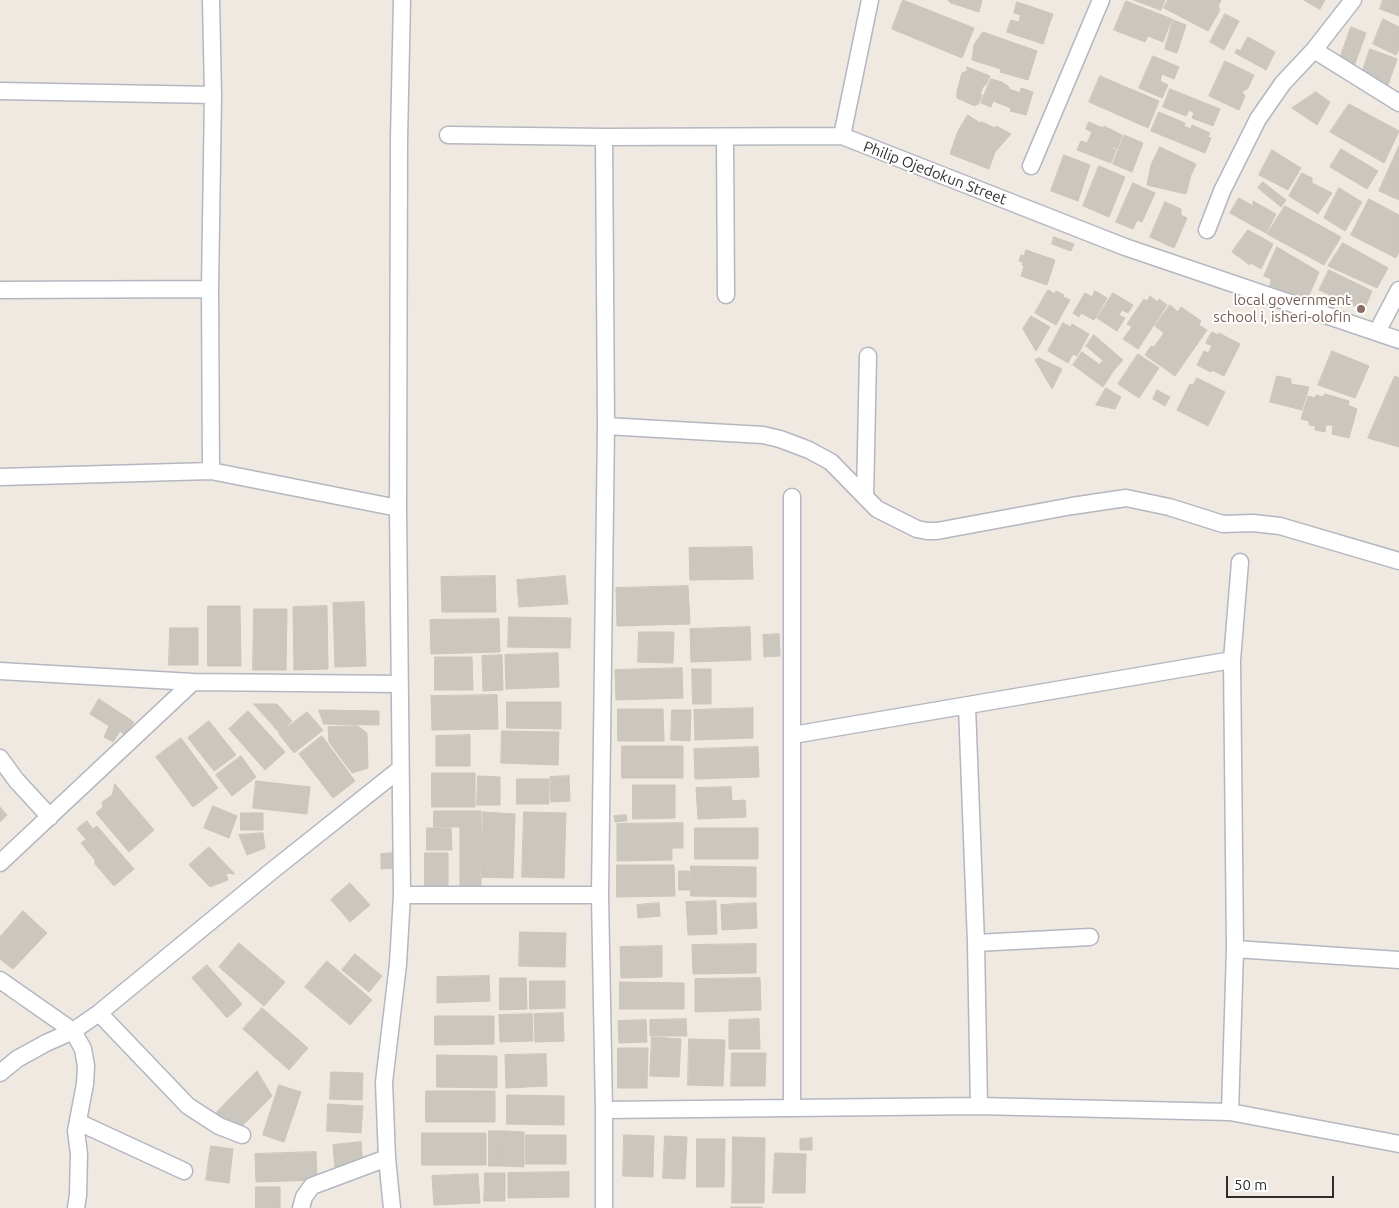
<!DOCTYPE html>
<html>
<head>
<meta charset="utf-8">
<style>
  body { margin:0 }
  #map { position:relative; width:1399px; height:1208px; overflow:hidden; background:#efe9e1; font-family:Ubuntu,sans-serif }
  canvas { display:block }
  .scale { position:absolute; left:1226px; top:1176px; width:108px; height:22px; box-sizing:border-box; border:2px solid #2e2e2e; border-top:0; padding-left:6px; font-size:15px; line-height:18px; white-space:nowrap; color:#2e2e2e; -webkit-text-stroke:4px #fff; paint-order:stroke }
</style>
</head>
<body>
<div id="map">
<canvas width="1399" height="1208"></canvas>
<div class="scale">50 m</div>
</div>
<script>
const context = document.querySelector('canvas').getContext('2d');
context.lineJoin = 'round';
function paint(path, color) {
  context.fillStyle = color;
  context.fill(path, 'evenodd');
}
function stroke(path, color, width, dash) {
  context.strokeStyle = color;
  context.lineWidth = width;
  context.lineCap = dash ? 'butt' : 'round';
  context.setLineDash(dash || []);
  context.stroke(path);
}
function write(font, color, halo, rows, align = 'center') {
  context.font = font + ' Ubuntu,sans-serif';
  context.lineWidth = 4;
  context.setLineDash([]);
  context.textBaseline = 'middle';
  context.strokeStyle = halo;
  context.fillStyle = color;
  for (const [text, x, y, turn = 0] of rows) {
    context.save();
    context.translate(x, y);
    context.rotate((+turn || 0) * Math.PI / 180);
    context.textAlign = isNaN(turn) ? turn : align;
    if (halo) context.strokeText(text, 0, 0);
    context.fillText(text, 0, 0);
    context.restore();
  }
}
const building = new Path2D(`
  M903 0 974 28 962 58 892 29Z
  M948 0H982L979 12 951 3Z
  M1134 0H1165L1161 10Z
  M1168 0H1220L1221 1 1218 6 1220 10 1208 31 1164 8Z
  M1304 0H1325L1320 9Z
  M1383 0H1399V16L1380 9Z
  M1126 1 1172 19 1163 42 1148 36 1145 42 1114 30Z
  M1017 2 1053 14 1048 28 1019 19 1021 15 1014 13Z
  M1225 14 1239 21 1224 50 1210 42Z
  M1383 19 1399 27V49L1396 55 1373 44Z
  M1011 20 1019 22 1020 20 1048 29 1043 44 1007 32Z
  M1173 20 1186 25 1177 53 1165 49Z
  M1351 27 1366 33 1353 69 1338 64Z
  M983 32 1037 51 1028 80 1000 72 1001 69 972 60 974 45Z
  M1248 37 1275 52 1266 70 1235 53 1237 49 1240 51Z
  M1370 49 1397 59 1388 85 1361 76Z
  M1153 56 1179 67 1174 79 1162 74 1160 81 1168 85 1162 98 1139 88Z
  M1225 61 1254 75 1248 88 1242 92 1245 96 1239 110 1209 96Z
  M967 67 990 76 986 85H984L980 94 982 95 978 105 976 104 975 106 957 98V91L962 73 967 71Z
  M1100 76 1159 101 1148 128 1089 102Z
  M991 79 1002 82 1009 87V89L1020 93 1021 88 1033 92 1026 115 1010 111 1011 108 993 101 991 107 981 103Z
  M1170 89 1220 109 1213 126 1192 118 1194 113 1189 110 1186 116 1163 107Z
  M1316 92 1330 102 1317 125 1292 108Z
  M1349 104 1399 131 1384 163 1330 132Z
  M1159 112 1185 123 1184 126 1191 129 1192 125 1210 133 1208 137 1211 138 1205 153 1151 131Z
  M968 115 980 123 982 122 995 128 996 126 1011 134 995 152 989 169 950 154 958 131Z
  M1089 122 1103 128 1104 126 1122 135 1117 149 1113 147 1112 149 1116 150 1111 163 1077 150 1081 141 1087 143 1092 132 1086 129Z
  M1124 135 1143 143 1132 172 1113 164Z
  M1399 146V200L1379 191Z
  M1160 147 1196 164 1191 175 1186 194 1147 185 1151 165Z
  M1341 149 1378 171 1367 189 1330 167Z
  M1272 150 1301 168 1288 190 1259 175Z
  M1064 155 1090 165 1078 201 1051 191Z
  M1099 166 1125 177 1109 217 1083 206Z
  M1302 173 1312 178V183L1332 193 1318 214 1289 196Z
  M1263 182 1286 200 1281 207 1258 188Z
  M1133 183 1155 193 1142 222 1137 220 1133 229 1116 222Z
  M1339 188 1362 202 1345 231 1324 218Z
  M1239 198 1253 206V201L1276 214 1266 233 1230 213Z
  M1369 199 1399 215V251L1396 258 1351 235Z
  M1165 202 1181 209V215L1187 218 1174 248 1150 237Z
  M1285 206 1341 237 1324 265 1267 234Z
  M1248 230 1273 244 1261 269 1251 263 1250 265 1232 252Z
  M1054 237 1074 244 1071 251 1052 244Z
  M1343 243 1388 268 1377 288 1328 266Z
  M1277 247 1319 272 1307 300 1270 286 1271 279 1264 276Z
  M1026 250 1055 260 1047 285 1021 276 1024 266 1022 265 1023 262 1019 261 1021 255 1024 256Z
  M1329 270 1372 291 1364 310 1319 290Z
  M1048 290 1055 294 1056 291 1064 295 1063 297 1070 300 1056 325 1035 313Z
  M1095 291 1107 298 1094 320 1081 313 1079 317 1073 313 1085 293 1092 297Z
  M1113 293 1133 305 1128 313 1122 310 1119 315 1125 318 1117 331 1097 318Z
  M1150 296 1158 302 1159 299 1167 305 1138 349 1123 339 1132 327 1127 324 1144 299 1147 301Z
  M1170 305 1178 312 1181 307 1201 321 1199 325 1207 330 1175 376 1145 355 1151 346 1154 347 1164 333 1155 326Z
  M1031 316 1050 327 1036 351 1023 329Z
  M1063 323 1071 327 1072 324 1089 334 1077 356 1073 354 1068 363 1048 351Z
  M1212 332 1218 335 1219 333 1240 344 1224 376 1212 370 1211 372 1197 365 1204 351 1208 353 1212 346 1206 343Z
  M1094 335 1123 360 1114 370 1086 346Z
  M1332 351 1369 366 1355 398 1318 385Z
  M1082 352 1100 365 1102 361 1114 370 1103 387 1073 365Z
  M1138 354 1159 368 1139 398 1118 384Z
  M1039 358 1062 369 1052 389 1035 360Z
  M1277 376 1291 379V384L1309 387 1302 410 1270 402Z
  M1395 376 1399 378V447L1368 438Z
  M1197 378 1225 392 1208 426 1177 410 1190 384 1193 385Z
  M1106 388 1121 397 1115 409 1096 405Z
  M1157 390 1170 397 1165 406 1153 399Z
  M1325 394 1349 401 1348 405 1357 409 1349 438 1332 434 1333 425H1326L1325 432 1315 430V426L1309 425V421L1301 419 1308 396 1315 398 1316 395 1323 397Z
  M752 547 753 579 690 580 689 548Z
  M495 576 496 612H442L441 577Z
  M565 576 568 604 519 607 517 580Z
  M688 586 690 624 617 626 616 588Z
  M364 602 366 666 335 667 333 603Z
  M208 606H240L241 666H208Z
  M327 606 328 669 294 670 293 607Z
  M254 609H287L286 670H253Z
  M509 617 571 618 570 648 508 647Z
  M499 619 500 652 431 654 430 620Z
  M750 627 751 660 691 662 690 629Z
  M170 628H198V665H169Z
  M639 632H674L673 663 638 662Z
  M779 634 780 656 764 657 763 635Z
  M558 653 559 687 506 689 505 655Z
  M502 655 503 690 483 691 482 656Z
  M435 657H472L473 690H435Z
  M682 668 683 698 616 700 615 670Z
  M692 669H711V704H693Z
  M497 695 498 729 432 730 431 696Z
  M99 699 134 722 125 735 120 731 113 742 104 737 109 726 90 714Z
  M507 702H561V729L507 728Z
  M254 704H277L292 721 280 733Z
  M753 708V738L695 740 694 710Z
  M618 709H663L664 741H618Z
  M319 710 379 711V725L324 724Z
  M672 710H691L690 741 671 740Z
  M248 711 285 752 265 770 229 729Z
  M307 712 323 730 294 753 279 734Z
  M209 721 236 755 214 771 188 738Z
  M358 726 367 733 368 768 352 773 329 742 328 727Z
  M502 731 559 732 558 765 501 763Z
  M470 735V766H436V736Z
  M322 736 355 781 333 798 299 754Z
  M181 738 218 788 193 807 156 757Z
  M622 746H683V778H622Z
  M758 747 759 777 695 779 694 749Z
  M241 756 256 777 232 796 216 775Z
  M432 773H475V807H432Z
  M478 776 500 777V805H477Z
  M569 776 570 801 551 802 550 777Z
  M517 779H549V804H517Z
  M256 781 310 787 307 814 253 808Z
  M115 784 154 830 129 852 96 813 103 807 102 802 112 795Z
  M633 785H675V818L633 819Z
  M731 787 732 801 745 800 746 817 698 819 696 788Z
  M213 806 237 816 229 838 204 828Z
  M0 807 7 815 0 822Z
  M434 811H481V887H460V827H434Z
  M483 812 515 814 513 878 480 877Z
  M524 812 566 813 564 878 522 877Z
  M241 813H263V830H241Z
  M626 815 627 821 615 822 614 816Z
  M87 821 93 829 97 826 134 869 114 886 95 864V860L81 843 86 839 77 829Z
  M683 823V848H672V860L617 861V824Z
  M427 828H451L452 850H427Z
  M695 828H758V859H695Z
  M263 833 265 848 247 855 239 835Z
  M209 847 235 874 226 873 228 880 210 887 189 865Z
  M394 853 395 868 381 869V854Z
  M425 853H448V886H425Z
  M617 865H674L675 896 617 897Z
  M691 866 756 867V897L691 896Z
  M679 871H689L690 890H679Z
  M350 883 370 905 350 922 331 900Z
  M716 901 717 934 688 935 686 902Z
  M659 903 660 916 638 918 637 905Z
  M756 903 757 928 722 930 721 905Z
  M23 911 47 933 13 969 0 959V937Z
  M520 932 566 933 565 967 519 966Z
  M239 943 285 982 264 1006 219 967Z
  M756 944V973L693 974 692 945Z
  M662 946V977L621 978 620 947Z
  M355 954 382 976 369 992 342 970Z
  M327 961 372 1000 350 1025 305 987Z
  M207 965 242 1004 227 1018 192 978Z
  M489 976 490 1001 437 1003V977Z
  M500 978H526L527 1009 500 1010Z
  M760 978 761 1010 695 1012V979Z
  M530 981H565V1008L530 1009Z
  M620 982 684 983V1009H620Z
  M262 1008 308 1048 289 1070 243 1029Z
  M563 1013 564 1041 535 1042 534 1014Z
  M532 1014 533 1041 500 1042 499 1015Z
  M435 1016H494V1044L435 1045Z
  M686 1019 687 1036H650V1020Z
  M759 1019 760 1049H729V1020Z
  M646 1020 647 1042 619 1043 618 1021Z
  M652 1037 681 1039 679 1077 650 1076Z
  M689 1039 725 1040 723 1086 688 1085Z
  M618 1048H648L647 1088H618Z
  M732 1053H766L765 1086H731Z
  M546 1054 547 1086 506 1088 505 1055Z
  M437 1055 497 1056V1088L437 1087Z
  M257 1071 272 1096 236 1132 216 1113Z
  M331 1072 363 1073 362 1100 330 1099Z
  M279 1085 301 1092 284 1142 263 1135Z
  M426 1091H495V1122H426Z
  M507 1095 564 1096V1125L507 1124Z
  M328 1104 363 1106 361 1133 327 1131Z
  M489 1131H504L503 1166H489Z
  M504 1131 524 1132V1167L503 1166Z
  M422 1133H486V1165H422Z
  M526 1135H566V1164H526Z
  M624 1135 654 1136 653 1177 623 1176Z
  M665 1136 687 1137 685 1179 663 1178Z
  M733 1137 765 1138 764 1203H732Z
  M812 1138V1150H800V1139Z
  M697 1139H725L724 1187H697Z
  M361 1142 363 1166 335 1169 333 1145Z
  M211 1146 233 1149 229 1183 206 1180Z
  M316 1152 317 1180 256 1182 255 1154Z
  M775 1153 806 1154 805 1193H773Z
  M569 1172V1197L508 1198V1173Z
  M485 1173H505V1201H484Z
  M478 1174 480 1203 434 1205 432 1176Z
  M256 1187H280V1208H256Z
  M731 1207H762V1208H731Z`);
paint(building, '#cbc7bf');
stroke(building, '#cbc5ba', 1);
const minor = new Path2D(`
  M211 0 213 95 210 289 211 471
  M1314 50 1399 103
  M0 91 213 95
  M448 135 604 137 842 136 1125 247 1399 340
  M842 136 870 0
  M604 137 606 426 600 895 604 1110V1208
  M725 137 726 295
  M1031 166 1101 0
  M1207 230 1222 191 1258 119 1283 83 1314 50 1353 0
  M0 290 210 289
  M1377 332 1399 290
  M606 426 763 435 780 439 809 450 831 462 877 509 917 529 927 531H937L1072 506 1126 498 1169 507 1223 524 1253 523 1280 526 1399 561
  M0 477 211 471 398 508
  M792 497V1107
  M865 497 868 356
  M0 671 193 682 400 684
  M967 706 976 943 979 1106
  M793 735 1232 660
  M0 758 16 780 50 817
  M0 863 193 682
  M402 895H600
  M976 943 1090 937
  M1235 949 1399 960
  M0 980 73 1031 83 1049 86 1066 85 1084 76 1131 79 1154 78 1195 76 1208
  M99 1013 188 1106 219 1126 242 1135
  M0 1073 17 1059 46 1043 73 1031 99 1013 273 870 400 769
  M604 1110 979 1106 1230 1112 1399 1144
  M1230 1112 1235 949 1232 660 1240 562
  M78 1122 184 1171
  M301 1208 304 1197 312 1186 387 1158
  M392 1208 387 1158 384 1082 398 964 402 895 398 508 399 139 402 0`);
stroke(minor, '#b4b7c1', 19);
stroke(minor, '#fff', 16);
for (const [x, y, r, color] of [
  [1361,309,5,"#8d6e63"]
]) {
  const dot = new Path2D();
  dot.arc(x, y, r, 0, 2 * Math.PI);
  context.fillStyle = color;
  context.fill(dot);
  stroke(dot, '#fff', 2);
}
write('15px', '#2e2e2e', '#fff', [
  ["Philip Ojedokun Street",935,173,21]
]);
write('15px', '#785e54', '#fff', [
  ["local government",1351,300],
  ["school i, isheri-olofin",1351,317]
], 'right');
</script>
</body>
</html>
